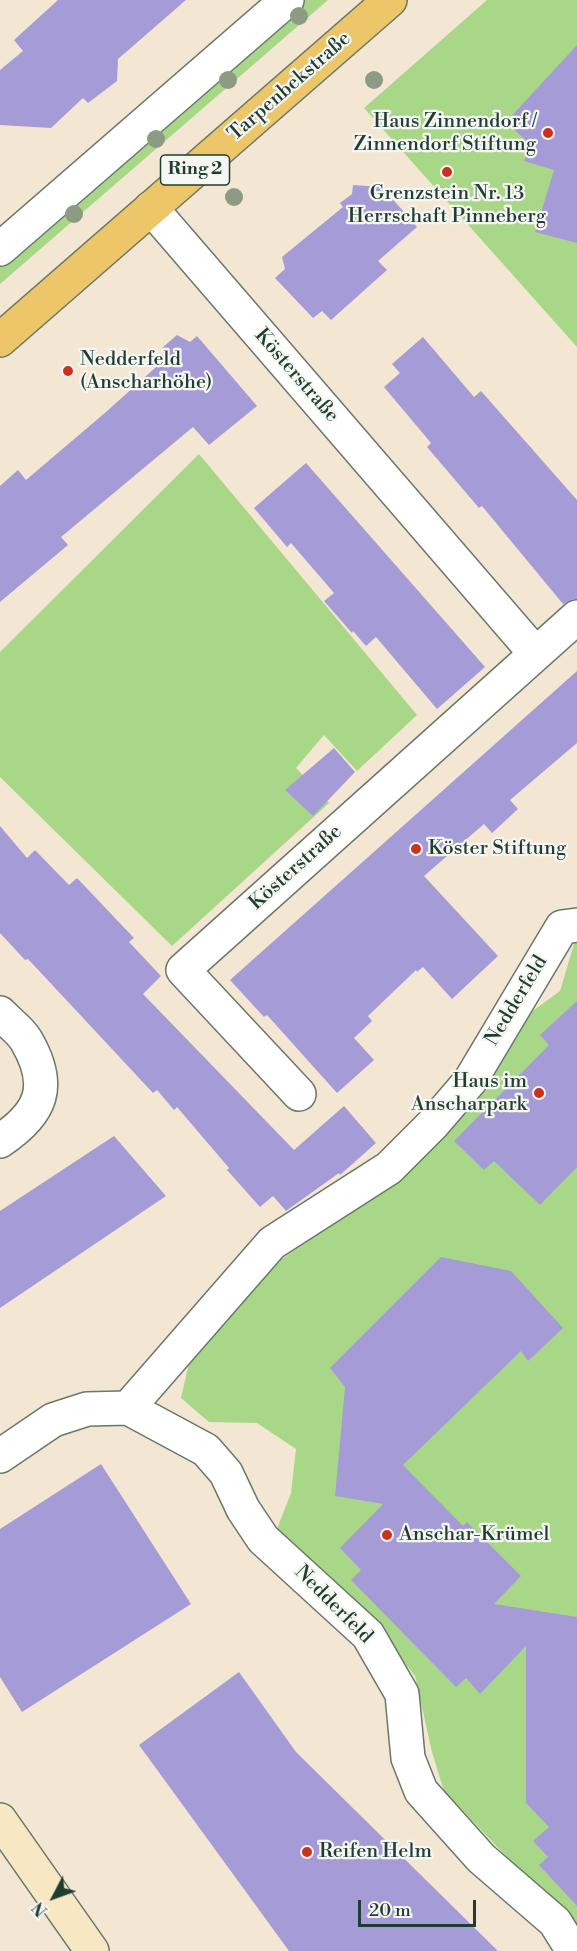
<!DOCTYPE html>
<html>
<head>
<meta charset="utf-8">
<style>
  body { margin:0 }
  #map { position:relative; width:577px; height:1951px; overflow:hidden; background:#f3e6d2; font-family:"Libre Bodoni",serif }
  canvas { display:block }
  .north { position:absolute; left:24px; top:1867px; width:60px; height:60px; -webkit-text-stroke:4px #f6f6f2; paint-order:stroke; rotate:229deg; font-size:16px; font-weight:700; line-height:24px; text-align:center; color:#1f3d34 }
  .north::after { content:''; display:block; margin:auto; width:21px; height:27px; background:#1f3d34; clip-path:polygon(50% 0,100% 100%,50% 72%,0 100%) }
  .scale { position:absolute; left:358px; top:1900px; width:118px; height:27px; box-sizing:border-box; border:3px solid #1f3d34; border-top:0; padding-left:8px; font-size:18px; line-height:21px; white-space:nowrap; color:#1f3d34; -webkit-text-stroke:4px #f6f6f2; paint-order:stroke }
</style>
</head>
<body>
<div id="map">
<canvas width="577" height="1951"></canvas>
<div class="north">N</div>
<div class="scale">20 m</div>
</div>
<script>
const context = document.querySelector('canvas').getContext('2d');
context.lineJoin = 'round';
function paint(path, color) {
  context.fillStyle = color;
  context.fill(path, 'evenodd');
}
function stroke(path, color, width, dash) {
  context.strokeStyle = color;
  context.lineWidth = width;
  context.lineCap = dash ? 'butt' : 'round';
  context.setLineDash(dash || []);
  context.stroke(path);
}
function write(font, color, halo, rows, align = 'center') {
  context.font = font + ' "Libre Bodoni",serif';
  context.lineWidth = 4.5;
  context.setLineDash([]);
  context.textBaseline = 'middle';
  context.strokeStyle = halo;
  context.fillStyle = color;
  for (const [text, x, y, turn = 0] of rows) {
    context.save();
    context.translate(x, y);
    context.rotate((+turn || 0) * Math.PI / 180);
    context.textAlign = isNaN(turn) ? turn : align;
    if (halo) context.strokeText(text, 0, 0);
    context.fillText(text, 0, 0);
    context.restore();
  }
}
paint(new Path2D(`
  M305 0H328L0 284V263Z
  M487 0H577V347L364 108Z
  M199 454 417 715 357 771 324 735 296 768 329 803 172 946 0 777V652Z
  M577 934V1935L566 1919 444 1791 432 1752 415 1676 376 1627 277 1529 291 1493 296 1449 257 1423 209 1422 181 1398 189 1363 251 1280 374 1196 523 1018 560 991Z`), '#a8d887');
paint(new Path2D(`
  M58 0H186L118 59 117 81 88 103 83 98 51 128 0 125V70L23 51 14 40Z
  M577 45V243L535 232 554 170 524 161 531 145 506 122Z
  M353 185 382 187 417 227 378 261 387 270 331 320 322 311 313 318 275 278 285 269 282 257 343 207 340 203 352 194Z
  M177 335 190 342 197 336 257 406 209 445 193 427 61 537 68 545 0 602V486L18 470 26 480 106 412 165 359 162 348Z
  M423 337 474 397 481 391 577 500V599H573L563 604 482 506 479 508 427 447 431 443 384 387 400 373 392 364Z
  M306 463 485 667 437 709 376 637 366 646 353 631 352 633 324 601 334 593 291 543 287 547 254 508Z
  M577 671V743L510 800 518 809 492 833 484 824 424 876 498 956 452 999 423 967 417 972 416 970 368 1016 372 1021 354 1038 374 1060 337 1093 267 1015 264 1017 230 980Z
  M334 748 355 772 313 816 285 790Z
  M0 826 27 858 35 850 69 885 77 878 134 938 129 942 161 976 143 994 294 1150 344 1106 376 1143 340 1175 339 1173 286 1211 273 1196 260 1207 227 1170 229 1168 177 1107 174 1110 157 1090 153 1093 28 959 25 960 0 933Z
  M577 1001V1167L540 1205 494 1161 484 1170 454 1141 549 1045 540 1035Z
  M114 1136 166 1196 0 1308V1211Z
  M441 1257 511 1271 563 1328 528 1361 521 1351 403 1465 463 1526 467 1522 521 1576 494 1604 577 1617V1906L539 1865 548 1857 533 1841 549 1827 526 1803V1646L480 1694 466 1678 456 1687 351 1580 361 1570 340 1548 383 1504 335 1496 345 1387 330 1368Z
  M101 1464 191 1604 22 1712 0 1677V1529Z
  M239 1672 296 1752 498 1951H289L139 1745Z`), '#a59cd7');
const minor = new Path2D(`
  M151 208 535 653
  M0 249 287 0
  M0 1013C8 1022 20 1030 26 1040 53 1086 42 1113 0 1141
  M299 1094 183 970 577 617
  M128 1408 272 1243 389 1168 433 1124 470 1081 562 927 577 925
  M0 1456 53 1420 87 1409 128 1408 206 1450 226 1473 243 1509 263 1539 368 1635 402 1694 408 1758 421 1791 481 1858 555 1922 573 1951`);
const secondary = new Path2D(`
  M0 1820 92 1951`);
const primary = new Path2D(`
  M0 340 390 0`);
stroke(minor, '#69786b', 36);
stroke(secondary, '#69786b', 36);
stroke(primary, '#69786b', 36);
stroke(minor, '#fff', 33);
stroke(secondary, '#f7e8c3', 33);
stroke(primary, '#ecc669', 33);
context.fillStyle = '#8d9a84';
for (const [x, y] of [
  [299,16],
  [228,80],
  [374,80],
  [156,139],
  [234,197],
  [74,214]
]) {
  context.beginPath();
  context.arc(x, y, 9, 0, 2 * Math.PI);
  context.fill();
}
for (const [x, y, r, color] of [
  [548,133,6,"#c8321e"],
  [447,172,6,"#c8321e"],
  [68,371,6,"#c8321e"],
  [416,849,6,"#c8321e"],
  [539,1093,6,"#c8321e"],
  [387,1535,6,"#c8321e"],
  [307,1852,6,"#c8321e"]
]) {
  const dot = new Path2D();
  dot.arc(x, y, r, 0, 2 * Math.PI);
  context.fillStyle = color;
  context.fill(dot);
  stroke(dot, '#f6f6f2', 2);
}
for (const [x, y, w] of [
  [195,170,69]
]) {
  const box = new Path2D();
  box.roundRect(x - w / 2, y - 15, w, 30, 4.5);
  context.fillStyle = '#f6f6f2';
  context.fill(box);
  stroke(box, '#1f3d34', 1.5);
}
write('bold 18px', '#1f3d34', null, [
  ["Ring 2",195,170]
]);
write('20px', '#1f3d34', '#f6f6f2', [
  ["Tarpenbekstraße",290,87,-41],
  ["Kösterstraße",296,376,49],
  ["Kösterstraße",296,868,-42],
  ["Nedderfeld",517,1001,-59],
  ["Nedderfeld",333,1605,45]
]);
write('20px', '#1f3d34', '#f6f6f2', [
  ["Haus Zinnendorf /",536,122,"right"],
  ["Zinnendorf Stiftung",536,145,"right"],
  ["Grenzstein Nr. 13",447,194,"center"],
  ["Herrschaft Pinneberg",447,217,"center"],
  ["Nedderfeld",80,360],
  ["(Anscharhöhe)",80,383],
  ["Köster Stiftung",428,849],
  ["Haus im",527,1082,"right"],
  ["Anscharpark",527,1105,"right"],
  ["Anschar-Krümel",399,1535],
  ["Reifen Helm",319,1852]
], 'left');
</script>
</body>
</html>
